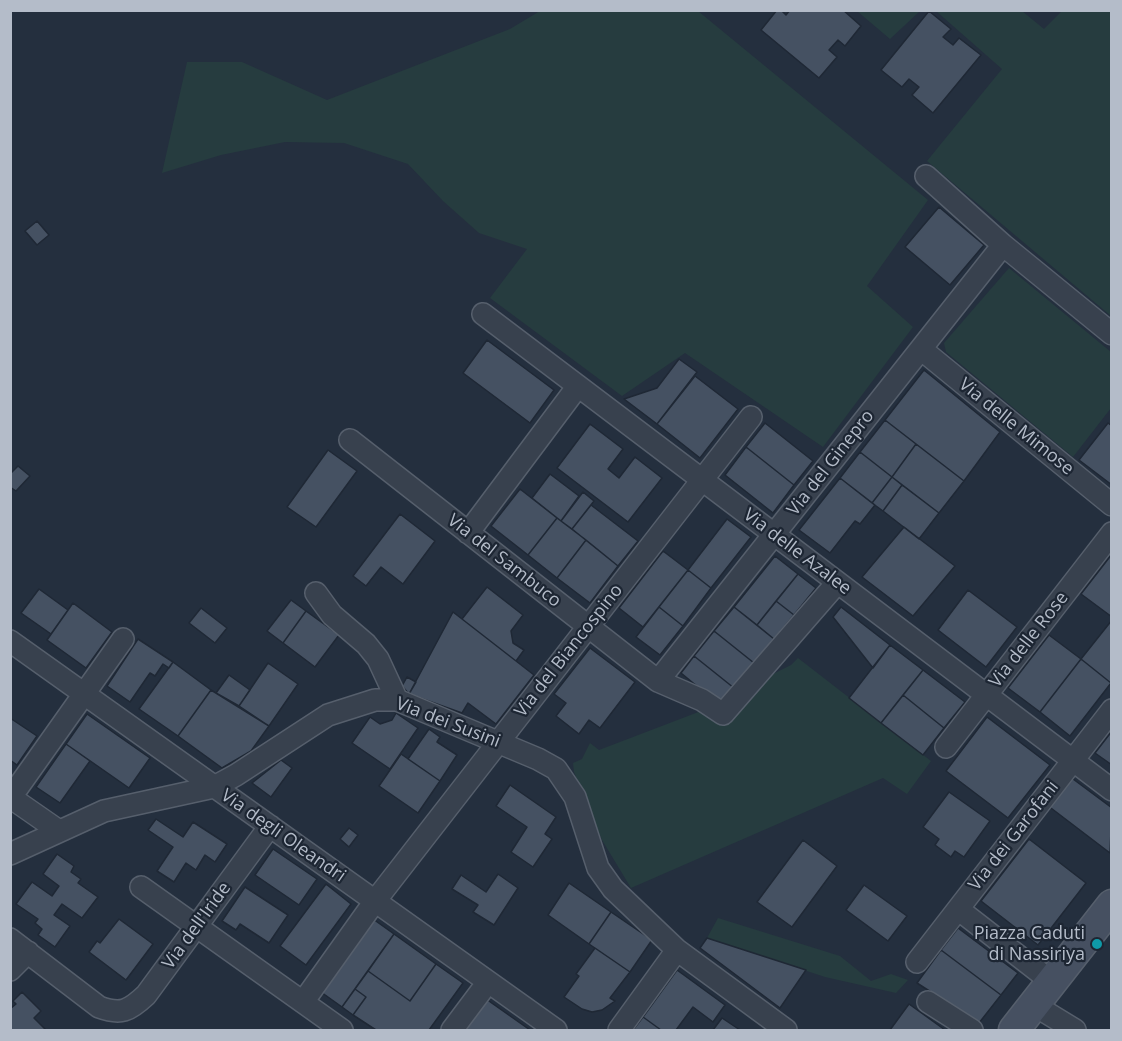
<!DOCTYPE html>
<html>
<head>
<meta charset="utf-8">
<style>
  body { margin:0 }
  #map { position:relative; width:1122px; height:1041px; overflow:hidden; background:#242f3e; font-family:"Open Sans",sans-serif }
  canvas { display:block }
  .frame { position:absolute; inset:0; border:12px solid #b4bcc9; pointer-events:none }
</style>
</head>
<body>
<div id="map">
<canvas width="1122" height="1041"></canvas>
<div class="frame"></div>
</div>
<script>
const context = document.querySelector('canvas').getContext('2d');
context.lineJoin = 'round';
function paint(path, color) {
  context.fillStyle = color;
  context.fill(path, 'evenodd');
}
function stroke(path, color, width, dash) {
  context.strokeStyle = color;
  context.lineWidth = width;
  context.lineCap = dash ? 'butt' : 'round';
  context.setLineDash(dash || []);
  context.stroke(path);
}
function write(font, color, halo, rows, align = 'center') {
  context.font = font + ' "Open Sans",sans-serif';
  context.lineWidth = 4.5;
  context.setLineDash([]);
  context.textBaseline = 'middle';
  context.strokeStyle = halo;
  context.fillStyle = color;
  for (const [text, x, y, turn = 0] of rows) {
    context.save();
    context.translate(x, y);
    context.rotate((+turn || 0) * Math.PI / 180);
    context.textAlign = isNaN(turn) ? turn : align;
    if (halo) context.strokeText(text, 0, 0);
    context.fillText(text, 0, 0);
    context.restore();
  }
}
paint(new Path2D(`
  M540 11H698L928 200 867 286 913 327 823 447 685 353 622 396 490 298 527 249 479 233 443 201 408 164 344 143 285 142 221 155 162 173 187 62H242L327 100 510 29Z
  M857 11H920L890 39Z
  M936 11H1022L1044 29 1062 11H1111V316L927 161 1002 69Z
  M1009 268 1111 352V408L1073 457 946 352 944 343Z
  M798 658 931 761 907 794 883 778 631 888 602 840 574 772 573 763 582 759 590 743 599 750 701 711 723 725 763 679 791 665Z
  M718 918 840 956 871 981 891 974 908 980 896 993 825 977 707 938Z`), '#263c3f');
const building = new Path2D(`
  M777 10H781L786 15 790 10H843L861 26 845 46 838 40 829 50 837 57 819 78 761 30Z
  M929 11 951 29 943 37 953 45 959 38 981 55 933 113 912 95 919 87 909 79 902 87 881 70Z
  M939 207 984 245 950 285 905 247Z
  M37 221 49 235 37 245 25 231Z
  M487 340 554 390 530 423 463 373Z
  M679 359 697 372 657 424 624 399 657 388Z
  M924 370 1000 432 964 481 885 420Z
  M695 376 738 409 700 458 657 424Z
  M885 420 916 444 892 477 860 452Z
  M765 423 813 461 794 485 746 447Z
  M1108 423 1112 426V485L1079 460Z
  M590 424 623 449 608 469 619 478 635 457 662 478 628 522 557 468Z
  M916 444 964 481 939 513 892 477Z
  M746 447 794 485 773 513 725 475Z
  M328 450 357 471 316 527 287 507Z
  M860 452 892 477 872 503 840 478Z
  M18 466 30 476 16 491 10 487V474Z
  M550 474 579 496 561 521 532 498Z
  M892 477 902 485 883 511 872 503Z
  M840 478 875 505 860 524 855 521 830 553 799 530Z
  M902 485 939 513 919 539 883 511Z
  M520 489 557 518 528 555 491 526Z
  M583 492 594 501 572 529 561 521Z
  M591 505 638 541 618 566 572 529Z
  M400 514 435 541 403 584 381 567 366 586 353 576Z
  M557 518 586 540 557 578 528 555Z
  M727 519 751 537 711 588 688 570Z
  M904 527 955 566 913 616 862 577Z
  M586 540 618 566 590 603 557 578Z
  M663 551 688 570 643 627 619 608Z
  M1112 554V617L1081 594Z
  M775 556 798 574 757 625 734 607Z
  M688 570 711 588 683 626 659 607Z
  M798 574 816 588 794 615 776 601Z
  M487 587 523 615 511 631 513 643 524 650 516 661 462 619Z
  M39 589 68 610 51 634 21 613Z
  M968 590 1017 627 986 667 938 630Z
  M291 600 306 611 283 643 267 631Z
  M776 601 794 615 774 639 757 625Z
  M73 603 112 632 86 668 47 640Z
  M659 607 683 626 660 655 636 637Z
  M734 607 774 639 754 663 714 631Z
  M841 607 890 645 873 668 833 617Z
  M201 608 227 628 215 643 189 623Z
  M306 611 339 635 315 667 283 643Z
  M453 612 534 675 496 724 468 703 462 713 409 694Z
  M1112 620V682L1111 683 1081 659Z
  M714 631 754 663 734 688 694 656Z
  M1049 635 1081 659 1040 712 1008 688Z
  M138 639 173 662 169 668 163 664 155 676 150 673 130 702 107 686Z
  M890 645 923 670 881 723 849 698Z
  M590 648 635 682 600 728 589 720 579 734 556 716 566 703 554 694Z
  M694 656 734 688 720 705 681 673Z
  M1081 659 1111 683 1070 736 1040 712Z
  M173 662 211 690 178 736 139 709Z
  M268 663 298 684 269 726 239 706Z
  M923 670 965 702 944 728 903 695Z
  M229 675 250 690 239 706 216 693Z
  M407 677 416 682 409 694 402 686Z
  M211 690 269 726 251 751 222 768 178 736Z
  M903 695 944 728 923 755 881 723Z
  M396 713 418 728 390 769 352 743 370 717 380 724 392 720Z
  M87 714 150 758 129 788 66 744Z
  M987 717 1050 765 1008 818 946 771Z
  M10 718 37 736 17 765 10 760Z
  M429 729 440 737 437 742 457 755 440 781 408 759Z
  M1112 731V765L1095 753Z
  M66 744 90 761 60 803 36 787Z
  M401 754 440 781 418 813 379 786Z
  M281 760 292 768 271 797 252 783Z
  M1069 776 1112 808 1110 853 1047 805Z
  M510 785 556 817 545 834 552 839 533 867 511 852 527 827 496 806Z
  M949 792 990 821 964 857 955 851 951 857 935 845 939 839 923 827Z
  M156 819 183 837 193 822 227 844 215 862 205 855 196 870 186 863 174 882 157 871 173 847 148 830Z
  M349 828 358 835 349 847 340 839Z
  M1029 839 1086 883 1038 945 981 901Z
  M803 840 837 866 792 927 757 902Z
  M273 849 317 879 299 905 255 875Z
  M57 854 74 866 71 872 81 879 78 883 98 897 82 918 62 904 54 915 70 926 55 947 38 935 42 929 35 923 38 919 16 904 32 882 52 896 59 886 43 874Z
  M498 874 518 888 494 925 473 912 478 905 452 889 461 875 486 892Z
  M569 883 611 912 589 944 548 915Z
  M326 884 351 904 306 965 280 946Z
  M864 885 907 916 888 941 846 910Z
  M245 887 288 915 269 943 240 924 236 930 222 921Z
  M611 912 652 940 630 972 589 944Z
  M119 919 153 944 126 980 89 952 97 941 100 943Z
  M373 919 394 934 342 1007 321 992Z
  M958 928 1018 973 1001 995 941 950Z
  M394 934 436 964 410 1001 368 971Z
  M707 938 806 970 780 1008 700 948Z
  M595 948 630 972 610 998 615 1001 602 1010 592 1012 582 1009 564 997 579 976 576 974Z
  M941 950 1001 995 979 1023 917 983Z
  M436 964 463 983 429 1030H376L353 1015 366 997 355 989 368 971 410 1001Z
  M677 970 725 1005 713 1022 693 1007 676 1030H661L643 1017Z
  M355 989 366 997 353 1015 342 1007Z
  M22 992 41 1011 34 1018 46 1030H10V1009L16 1004 13 1001Z
  M486 999 530 1030H464Z
  M909 1004 945 1030H890Z
  M643 1017 661 1030H633Z
  M722 1018 740 1030H713Z`);
paint(building, '#455162');
stroke(building, '#1f2835', 1.5);
const street = new Path2D(`
  M926 176 1003 245 1112 334
  M483 314 1112 790
  M921 349 1112 505
  M350 440 658 681 702 700 723 714 837 583
  M468 533 578 386
  M316 593 332 615 366 644 378 659 397 700
  M10 641 556 1030
  M658 681 1003 245
  M946 747 1112 533
  M10 797 59 831
  M11 797 123 639
  M10 854 104 811 214 787 236 775 328 715 375 700H397L538 759 556 769 575 797 598 868 613 889 677 950 786 1030
  M141 887 342 1030
  M958 909 1052 982
  M10 939 99 1007C121 1015 129 1011 146 995L270 826
  M917 962 1112 710
  M10 970 28 952
  M303 1002 375 901 751 417
  M928 1002 972 1030
  M1034 1005 1075 1030
  M452 1030 488 982
  M619 1030 677 950`);
const secondary = new Path2D(`
  M1014 1030 1112 905`);
stroke(street, '#565f6c', 24);
stroke(secondary, '#565f6c', 33);
stroke(street, '#38414e', 21);
stroke(secondary, '#465061', 30);
for (const [x, y, r, color] of [
  [1097,944,6,"#0f9aa8"]
]) {
  const dot = new Path2D();
  dot.arc(x, y, r, 0, 2 * Math.PI);
  context.fillStyle = color;
  context.fill(dot);
  stroke(dot, '#1d2633', 2);
}
write('18px', '#b4bcc9', '#1d2633', [
  ["Via delle Mimose",1016,427,39],
  ["Via del Ginepro",831,463,-52],
  ["Via delle Azalee",797,552,37],
  ["Via del Sambuco",504,561,38],
  ["Via delle Rose",1029,640,-52],
  ["Via del Biancospino",569,651,-52],
  ["Via dei Susini",448,723,21],
  ["Via degli Oleandri",283,836,35],
  ["Via dei Garofani",1014,836,-52],
  ["Via dell'Iride",197,926,-54]
]);
write('18px', '#b4bcc9', '#1d2633', [
  ["Piazza Caduti",1085,934],
  ["di Nassiriya",1085,955]
], 'right');
</script>
</body>
</html>
